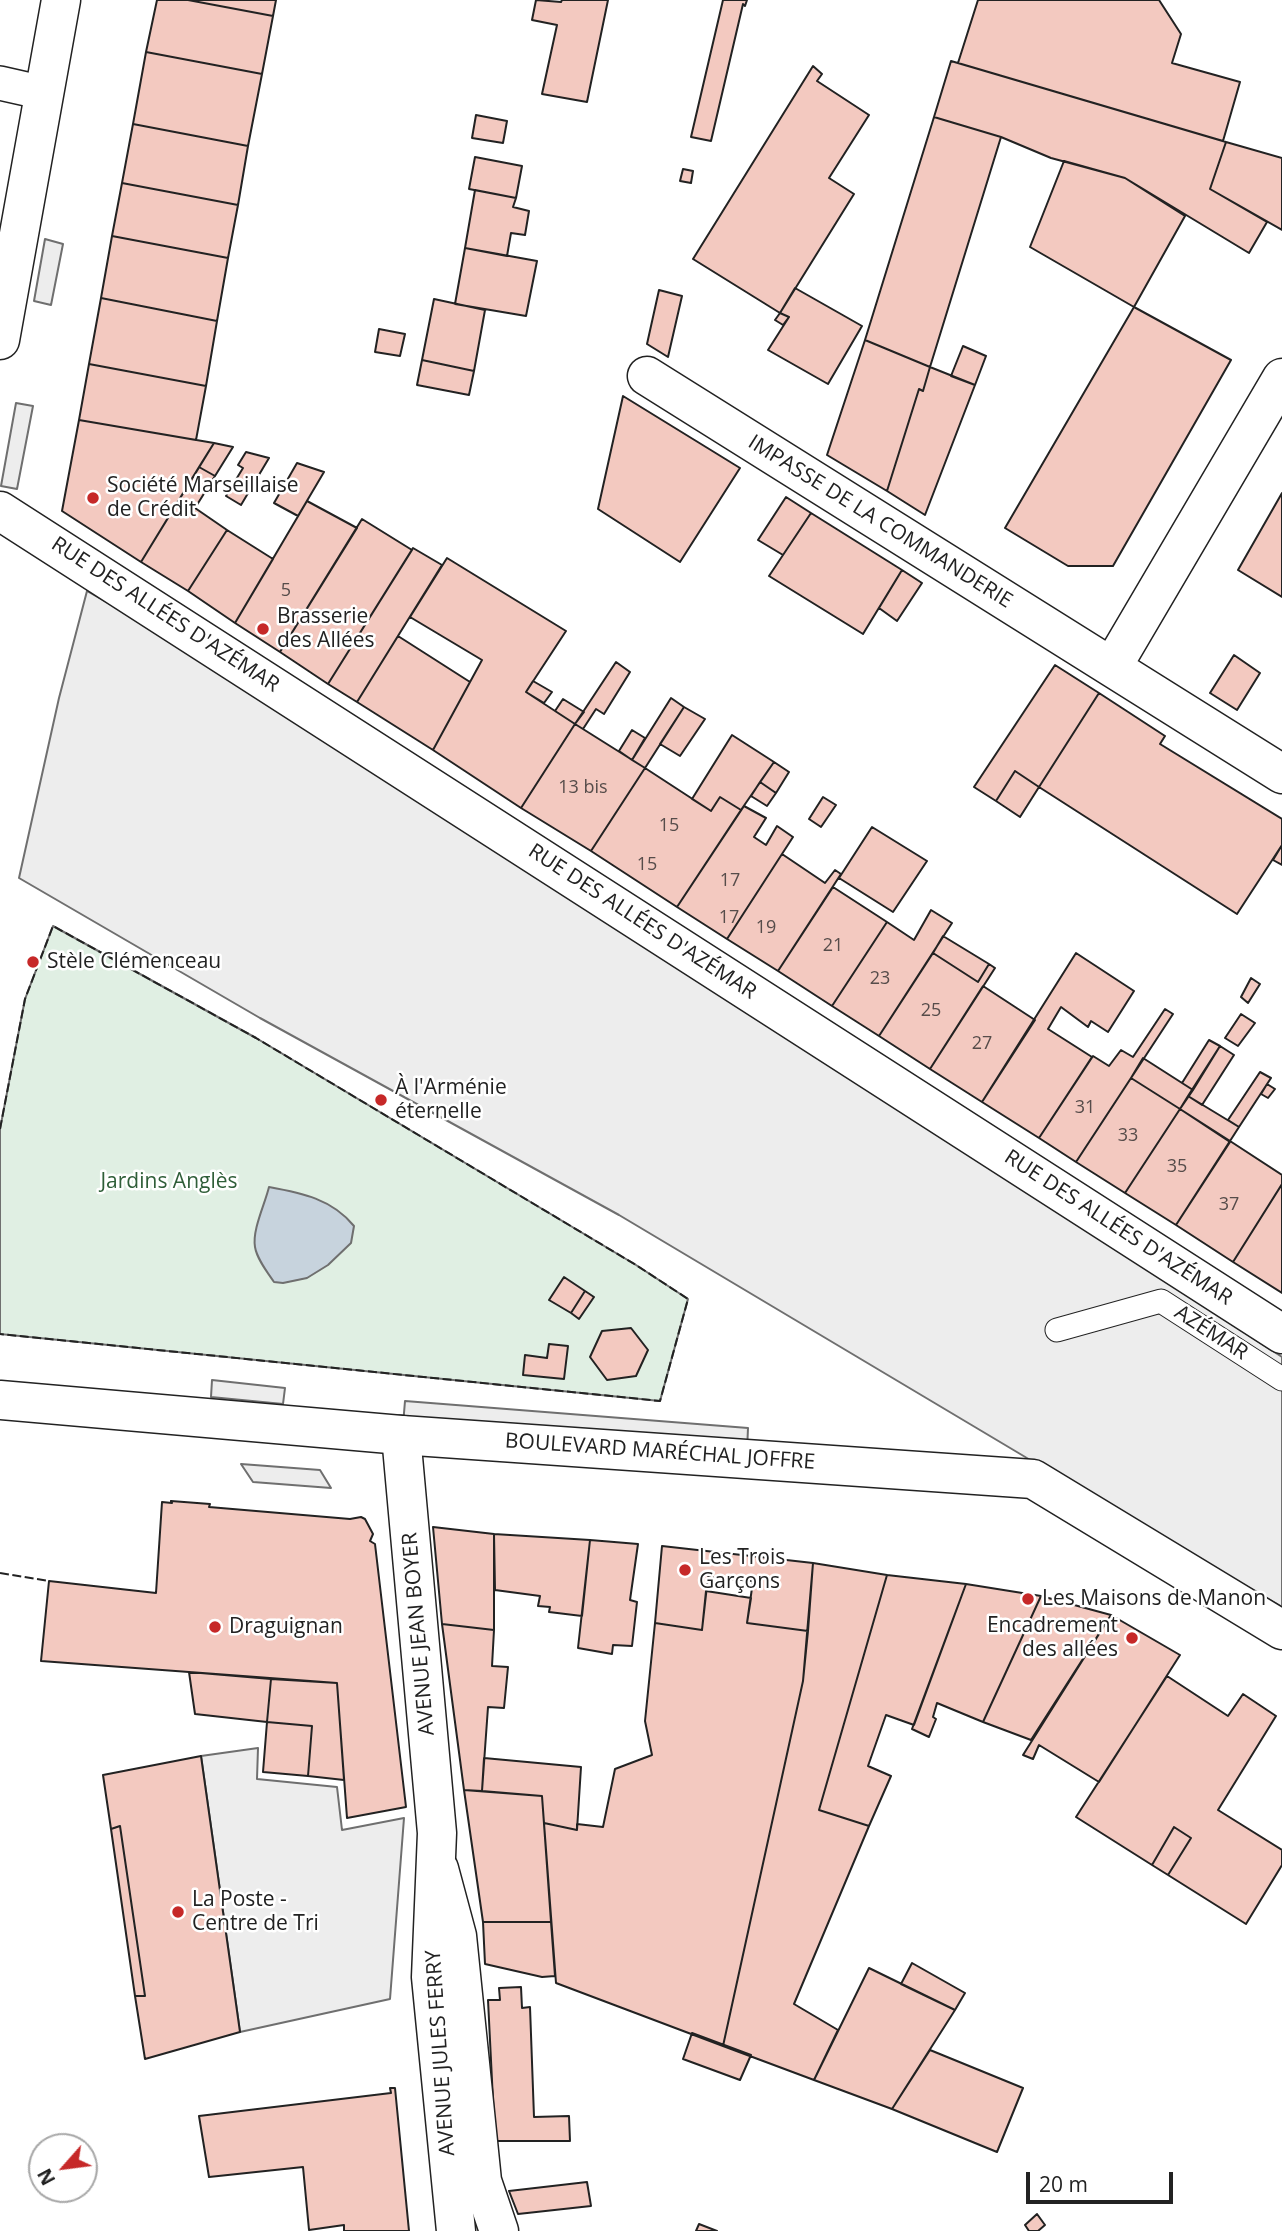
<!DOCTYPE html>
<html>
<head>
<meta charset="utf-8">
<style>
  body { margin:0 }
  #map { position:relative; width:1282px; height:2231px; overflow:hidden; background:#fff; font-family:"Open Sans",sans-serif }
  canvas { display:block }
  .north { position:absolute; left:28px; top:2133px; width:70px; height:70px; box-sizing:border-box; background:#fff; border:2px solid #a7a7a7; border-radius:50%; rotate:242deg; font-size:19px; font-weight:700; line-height:28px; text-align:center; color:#222 }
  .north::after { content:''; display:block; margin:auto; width:24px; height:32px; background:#c62828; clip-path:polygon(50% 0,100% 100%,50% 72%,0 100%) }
  .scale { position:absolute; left:1026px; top:2172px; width:147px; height:32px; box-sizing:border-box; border:4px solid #222; border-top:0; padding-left:9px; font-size:21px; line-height:24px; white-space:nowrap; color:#222; -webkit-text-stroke:5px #fff; paint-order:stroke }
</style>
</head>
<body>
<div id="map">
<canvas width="1282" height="2231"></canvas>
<div class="north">N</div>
<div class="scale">20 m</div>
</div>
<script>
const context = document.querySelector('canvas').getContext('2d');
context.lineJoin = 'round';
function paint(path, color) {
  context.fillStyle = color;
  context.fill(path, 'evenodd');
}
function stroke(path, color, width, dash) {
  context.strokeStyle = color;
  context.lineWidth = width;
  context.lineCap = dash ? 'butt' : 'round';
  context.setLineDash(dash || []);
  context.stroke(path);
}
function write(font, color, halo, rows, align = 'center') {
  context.font = font + ' "Open Sans",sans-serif';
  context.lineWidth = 5;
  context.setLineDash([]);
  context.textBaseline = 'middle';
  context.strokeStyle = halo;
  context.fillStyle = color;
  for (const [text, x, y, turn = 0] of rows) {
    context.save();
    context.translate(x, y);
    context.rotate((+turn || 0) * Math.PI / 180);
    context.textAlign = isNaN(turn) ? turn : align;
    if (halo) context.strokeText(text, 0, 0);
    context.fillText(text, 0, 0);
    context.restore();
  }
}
const green = new Path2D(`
  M53 926 256 1038 636 1265 688 1299 660 1401 0 1334V1129L25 999Z`);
paint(green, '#e0efe3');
stroke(green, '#6f6f6f', 2);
const parking = new Path2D(`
  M45 239 63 244 51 305 34 301Z
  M16 403 33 406 17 489 1 486Z
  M87 591 233 674 1282 1357V1607L1084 1492 619 1215 260 1018 19 878 59 698Z
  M212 1380 285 1388 283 1404 211 1397Z
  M405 1401 748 1428 747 1452 403 1425Z
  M241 1464 320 1470 331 1488 253 1482Z
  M258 1748 257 1779 337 1787 342 1830 404 1818 390 1999 240 2032 201 1756Z`);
paint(parking, '#ededed');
stroke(parking, '#6f6f6f', 2);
const water = new Path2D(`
  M269 1187C302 1193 332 1199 354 1226L351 1243 328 1265 307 1278 283 1283 274 1282C267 1272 257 1259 255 1247 252 1230 265 1204 269 1187Z`);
paint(water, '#c7d3dd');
stroke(water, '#6f6f6f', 2);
const building = new Path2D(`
  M157 0H188L273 16 262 74 146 52Z
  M188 0H276L273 16Z
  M536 0 561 2 562 0H608L587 102 542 94 557 25 532 20Z
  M723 0H747L745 6 743 4 711 141 691 137Z
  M978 0H1159L1181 34 1172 63 1240 82 1223 141 958 63Z
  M146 52 262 74 248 146 133 124Z
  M951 61 1226 142 1210 189 1267 222 1249 253 1125 178 1051 158 1001 137 934 117Z
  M813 66 822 74 817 81 869 115 829 178 854 194 780 313 693 259Z
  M476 115 507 121 503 143 472 138Z
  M934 117 1001 137 930 367 865 340Z
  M133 124 248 146 238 205 122 183Z
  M1226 142 1282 158V230L1210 189Z
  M475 157 522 166 516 198 469 189Z
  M1064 161 1125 178 1185 216 1134 307 1030 247Z
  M683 169 693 171 691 183 680 181Z
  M122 183 238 205 228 258 112 236Z
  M475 190 516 198 513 207 529 211 525 235 511 233 507 256 465 248Z
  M112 236 228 258 217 321 101 298Z
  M465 248 537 261 526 316 455 304Z
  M795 288 862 326 828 384 768 350 789 317 780 313Z
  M659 290 682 296 668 357 647 344Z
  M101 298 217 321 206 386 89 364Z
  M434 299 485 310 474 371 422 360Z
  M1134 307 1231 360 1113 566H1068L1005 528Z
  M780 313 789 317 783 325 775 320Z
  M379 329 405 334 400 356 375 352Z
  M865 340 930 367 923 391 919 389 887 491 827 455Z
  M963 346 986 356 975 385 951 376Z
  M422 360 474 371 469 395 417 385Z
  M89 364 206 386 196 440 79 420Z
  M930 367 975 385 925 515 887 491 919 389 923 391Z
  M623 396 740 468 680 562 598 509Z
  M79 420 214 443 141 562 62 511Z
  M214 443 233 447 215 476 199 467Z
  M246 452 269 458 241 505 226 496 243 468 238 465Z
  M297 463 324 472 298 516 274 503Z
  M199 467 215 476 195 508 227 530 188 591 141 562Z
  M1282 493V597L1238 570Z
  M786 497 811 513 783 555 758 540Z
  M307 501 357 528 280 652 235 623Z
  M811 513 902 570 863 634 769 576Z
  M362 519 412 550 328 684 280 652Z
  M227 530 273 559 235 623 188 591Z
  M413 548 442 565 357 702 328 684Z
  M447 558 566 631 526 692 575 724 521 808 433 750 482 660 410 617Z
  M902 570 922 583 897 621 879 608Z
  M398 636 470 682 433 750 357 702Z
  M1234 655 1260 673 1237 710 1210 693Z
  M616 662 630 672 604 714 596 709 583 729 575 724Z
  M1055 665 1099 693 1039 787 1015 771 996 801 974 787Z
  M533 681 552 692 544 703 526 692Z
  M1099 693 1165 736 1160 744 1282 819V845L1237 914 1039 787Z
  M671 698 684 707 645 768 632 760Z
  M563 699 584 712 575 724 555 711Z
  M684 707 705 719 680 756 660 744Z
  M575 724 645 768 591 851 521 808Z
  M632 730 645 738 632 760 619 751Z
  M732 735 774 762 741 810 720 797 711 811 692 799Z
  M774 762 789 772 776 793 760 782Z
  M645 768 711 811 720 797 741 810 677 907 591 851Z
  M1015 771 1039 787 1020 817 996 801Z
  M760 782 776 793 767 806 751 796Z
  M823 797 836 805 821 827 809 819Z
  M744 806 766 818 754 837 766 845 777 826 793 837 727 939 677 907Z
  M872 827 927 861 893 912 839 878Z
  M1282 845V865L1273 860Z
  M782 854 825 883 835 870 841 874 778 971 727 939Z
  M833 887 887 922 832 1006 778 971Z
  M931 910 952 923 879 1036 832 1006 887 922 914 940Z
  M943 936 989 964 978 982 933 953Z
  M933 953 978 982 989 964 995 968 930 1069 879 1036Z
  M1076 953 1134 991 1108 1032 1091 1021 1088 1027 1061 1007 1048 1029 1092 1057 1039 1138 982 1102Z
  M1251 978 1260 984 1248 1003 1241 997Z
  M983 986 1035 1020 982 1102 930 1069Z
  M1165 1009 1173 1014 1076 1162 1039 1138 1093 1056 1109 1066 1121 1050 1133 1057Z
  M1241 1014 1255 1023 1238 1046 1225 1038Z
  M1209 1040 1220 1046 1193 1090 1182 1083Z
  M1220 1046 1234 1055 1202 1105 1188 1096Z
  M1143 1058 1193 1090 1180 1109 1131 1078Z
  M1260 1072 1271 1078 1239 1127 1228 1120Z
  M1131 1078 1180 1109 1125 1193 1076 1162Z
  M1267 1084 1275 1089 1268 1098 1261 1094Z
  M1188 1096 1239 1127 1230 1141 1180 1109Z
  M1180 1109 1230 1142 1176 1225 1125 1193Z
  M1230 1141 1282 1175V1184L1233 1262 1176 1225Z
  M1282 1184V1293L1233 1262Z
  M564 1277 585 1291 571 1313 549 1300Z
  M585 1291 594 1297 579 1319 571 1313Z
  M631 1328 648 1350 636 1376 607 1380 590 1357 602 1331Z
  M549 1344 568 1346 564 1379 523 1375 525 1355 547 1358Z
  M171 1501 210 1504 209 1507 350 1519 361 1517 365 1519 373 1534 370 1541 375 1544 406 1807 347 1818 337 1683 41 1661 49 1581 156 1593 162 1502 172 1503Z
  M433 1527 494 1534V1630L442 1624Z
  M494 1534 590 1540 582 1616 549 1612 550 1607 538 1606 540 1596 495 1590Z
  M590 1540 638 1544 630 1600 637 1602 632 1646 613 1645 612 1654 578 1648Z
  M662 1546 813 1563 808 1631 747 1623 753 1581 708 1577 702 1630 655 1623Z
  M813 1563 887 1575 819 1810 869 1826 794 2004 838 2030 814 2080 723 2046 803 1681Z
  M887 1575 966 1584 914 1725 886 1715 868 1766 891 1776 869 1826 819 1810Z
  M966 1584 1041 1596 983 1722 937 1703 933 1717 936 1719 929 1737 912 1729Z
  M706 1591 751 1598 747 1623 808 1631 803 1681 723 2046 556 1983 544 1823 577 1830V1824L603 1827 615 1769 652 1755 645 1721 655 1623 702 1630Z
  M1041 1596 1111 1615 1031 1740 983 1722Z
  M1111 1615 1180 1655 1099 1782 1039 1745 1033 1759 1023 1755Z
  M442 1624 494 1630 492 1666 508 1667 504 1708 488 1707 482 1791 464 1790Z
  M189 1672 271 1679 267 1722 195 1714Z
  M1167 1676 1228 1716 1243 1694 1276 1716 1218 1810 1282 1850V1865L1246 1924 1168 1875 1191 1838 1174 1827 1152 1865 1076 1817Z
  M271 1679 337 1683 344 1780 308 1776 312 1726 267 1722Z
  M267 1722 312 1726 308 1776 263 1772Z
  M201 1756 240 2032 145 2059 135 1996H145L120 1826 111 1829 103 1775Z
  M484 1758 581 1767 577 1830 544 1823 542 1796 482 1791Z
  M464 1790 542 1796 551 1922H483Z
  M120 1826 145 1996H135L111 1829Z
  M1174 1827 1191 1838 1168 1875 1152 1865Z
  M483 1922H551L555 1976 542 1977 485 1964Z
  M912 1963 965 1993 955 2010 901 1984Z
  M869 1968 955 2010 892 2109 814 2080Z
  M521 1987 522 2008 530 2007 534 2117 569 2116 570 2141H495L488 2000H500L499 1988Z
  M692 2033 751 2055 740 2080 683 2059Z
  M930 2050 1023 2088 997 2152 892 2109Z
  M390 2088H395L409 2231H344V2225L309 2230 303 2167 209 2177 199 2116 391 2093Z
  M587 2182 591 2206 518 2214 509 2191Z
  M1037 2214 1045 2225 1038 2231H1029L1025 2225Z
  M699 2224 717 2231H696Z`);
paint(building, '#f3c9c0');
stroke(building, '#222', 2);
const service = new Path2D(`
  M1057 1330 1161 1301 1282 1379`);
const pedestrian = new Path2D(`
  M0 83 44 93`);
const minor = new Path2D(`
  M647 376 1282 774
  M0 511 1282 1334
  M1112 667 1282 378
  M439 1869 457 1936 482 2181 499 2231`);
const tertiary = new Path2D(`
  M401 1435 437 1833 431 1977 456 2231`);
const secondary = new Path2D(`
  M0 1400 401 1435 1033 1479 1282 1630`);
const primary = new Path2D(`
  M0 340 61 0`);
stroke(service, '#222', 25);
stroke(pedestrian, '#222', 36);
stroke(minor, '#222', 41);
stroke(tertiary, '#222', 41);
stroke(secondary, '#222', 41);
stroke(primary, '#222', 41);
stroke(service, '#fff', 23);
stroke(pedestrian, '#fff', 33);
stroke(minor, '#fff', 38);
stroke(tertiary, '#fff', 38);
stroke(secondary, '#fff', 38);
stroke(primary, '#fff', 38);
stroke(new Path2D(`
  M0 1129 25 999 53 926 256 1038 636 1265 688 1299 660 1401 0 1334
  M0 1573 49 1581`), '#222', 2, [9, 3.5]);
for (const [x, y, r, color] of [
  [93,498,7,"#c62828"],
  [263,629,7,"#c62828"],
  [33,962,7,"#c62828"],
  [381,1100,7,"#c62828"],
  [685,1570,7,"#c62828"],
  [1028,1599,7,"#c62828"],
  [215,1627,7,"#c62828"],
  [1132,1638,7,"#c62828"],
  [178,1912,7,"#c62828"]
]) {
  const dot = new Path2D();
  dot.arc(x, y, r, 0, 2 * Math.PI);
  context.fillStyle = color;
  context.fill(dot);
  stroke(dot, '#fff', 2.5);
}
write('18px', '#564c4a', null, [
  ["5",286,591],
  ["13 bis",583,788],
  ["15",669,826],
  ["15",647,865],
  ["17",730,881],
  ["17",729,918],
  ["19",766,928],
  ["21",833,946],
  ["23",880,979],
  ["25",931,1011],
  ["27",982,1044],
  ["31",1085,1108],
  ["33",1128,1136],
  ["35",1177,1167],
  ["37",1229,1205]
]);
write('21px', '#222', '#fff', [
  ["Société Marseillaise",107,486],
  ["de Crédit",107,510],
  ["Brasserie",277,617],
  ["des Allées",277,641],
  ["Stèle Clémenceau",47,962],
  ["À l'Arménie",395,1088],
  ["éternelle",395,1112],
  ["Les Trois",699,1558],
  ["Garçons",699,1582],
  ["Les Maisons de Manon",1042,1599],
  ["Encadrement",1118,1626,"right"],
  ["des allées",1118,1650,"right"],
  ["Draguignan",229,1627],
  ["La Poste -",192,1900],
  ["Centre de Tri",192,1924]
], 'left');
write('21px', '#222', '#fff', [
  ["IMPASSE DE LA COMMANDERIE",880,522,32],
  ["RUE DES ALLÉES D'AZÉMAR",165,615,33],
  ["RUE DES ALLÉES D'AZÉMAR",642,922,33],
  ["RUE DES ALLÉES D'AZÉMAR",1118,1228,33],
  ["AZÉMAR",1211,1333,33],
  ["BOULEVARD MARÉCHAL JOFFRE",660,1452,4],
  ["AVENUE JEAN BOYER",419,1634,-95],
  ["AVENUE JULES FERRY",441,2053,-94]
]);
write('21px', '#2f5e38', '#fff', [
  ["Jardins Anglès",169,1182]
]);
</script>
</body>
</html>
